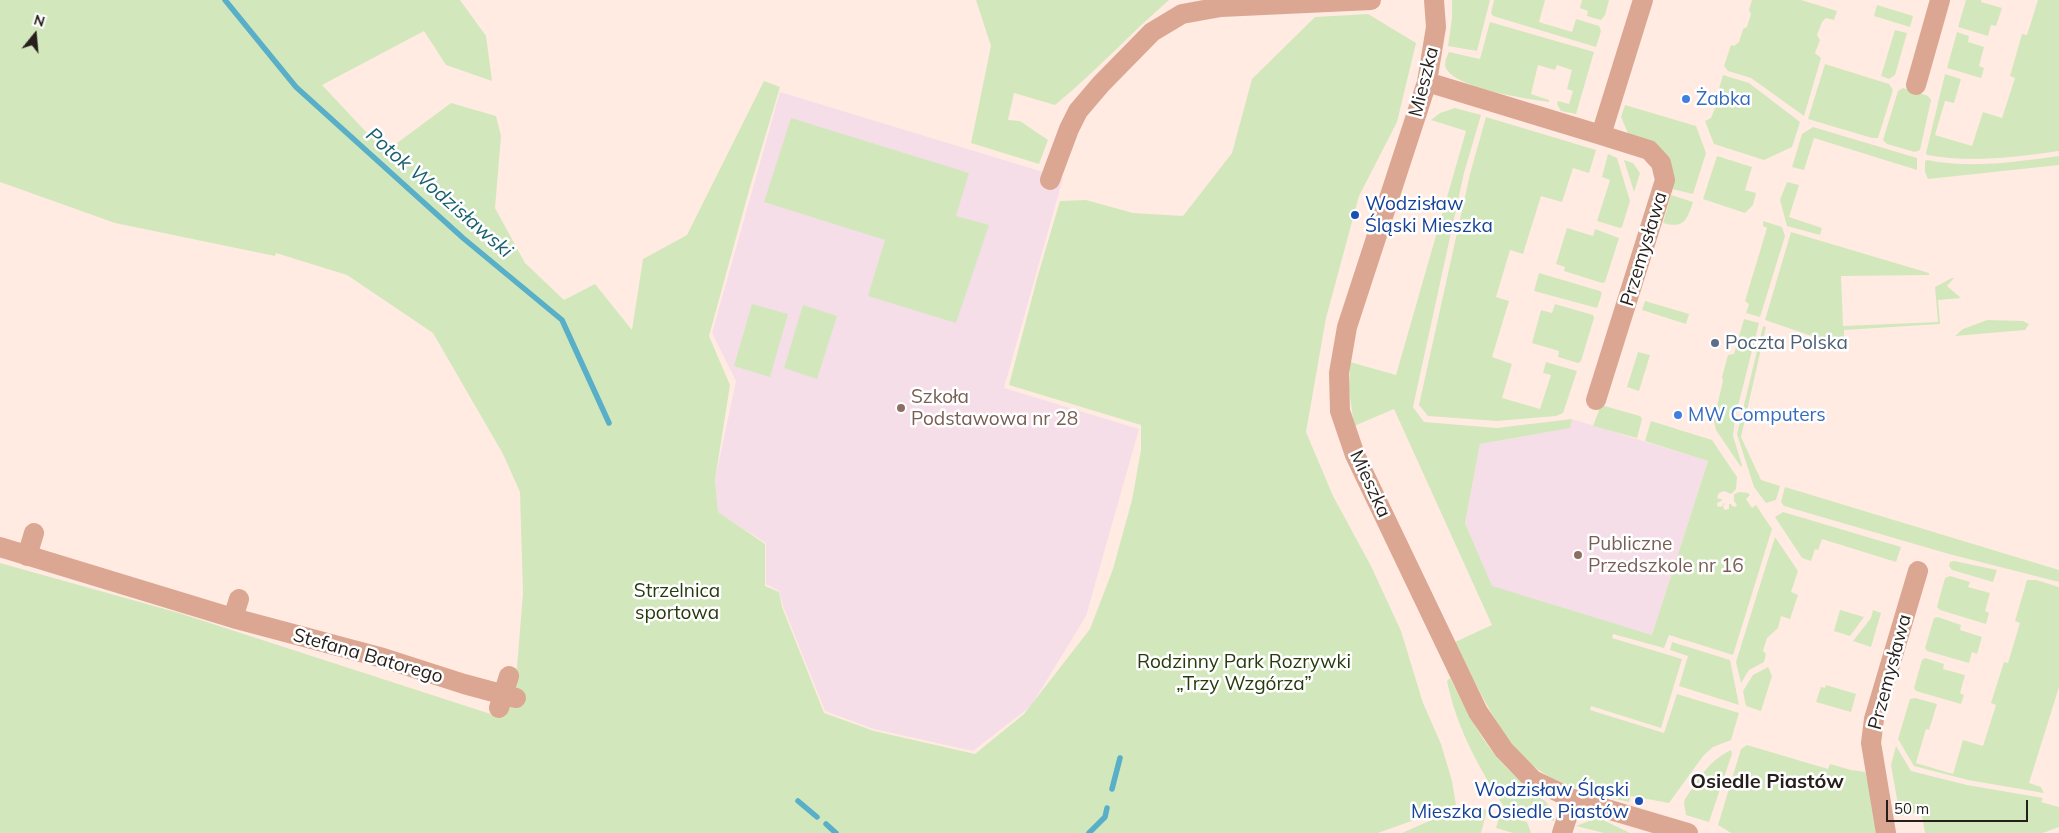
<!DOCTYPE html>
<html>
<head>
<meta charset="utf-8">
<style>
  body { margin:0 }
  #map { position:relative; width:2059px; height:833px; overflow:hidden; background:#ffebe2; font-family:Mulish,sans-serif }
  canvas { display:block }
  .north { position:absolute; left:10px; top:10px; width:50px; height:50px; -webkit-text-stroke:4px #fff; paint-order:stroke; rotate:17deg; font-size:14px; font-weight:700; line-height:20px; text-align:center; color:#261f1c }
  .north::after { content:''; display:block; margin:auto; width:18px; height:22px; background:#261f1c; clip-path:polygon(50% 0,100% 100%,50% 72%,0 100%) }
  .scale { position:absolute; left:1886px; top:800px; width:142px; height:22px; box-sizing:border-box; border:2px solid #261f1c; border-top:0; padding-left:6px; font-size:15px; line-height:18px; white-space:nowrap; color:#261f1c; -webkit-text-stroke:4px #fff; paint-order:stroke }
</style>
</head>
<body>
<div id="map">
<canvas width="2059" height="833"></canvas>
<div class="north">N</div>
<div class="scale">50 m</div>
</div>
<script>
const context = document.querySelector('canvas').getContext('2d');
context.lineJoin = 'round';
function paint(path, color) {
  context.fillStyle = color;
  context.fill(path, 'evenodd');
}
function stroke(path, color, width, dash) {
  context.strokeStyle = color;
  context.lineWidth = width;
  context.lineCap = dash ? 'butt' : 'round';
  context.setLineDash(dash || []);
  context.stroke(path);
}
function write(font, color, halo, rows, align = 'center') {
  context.font = font + ' Mulish,sans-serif';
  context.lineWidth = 5;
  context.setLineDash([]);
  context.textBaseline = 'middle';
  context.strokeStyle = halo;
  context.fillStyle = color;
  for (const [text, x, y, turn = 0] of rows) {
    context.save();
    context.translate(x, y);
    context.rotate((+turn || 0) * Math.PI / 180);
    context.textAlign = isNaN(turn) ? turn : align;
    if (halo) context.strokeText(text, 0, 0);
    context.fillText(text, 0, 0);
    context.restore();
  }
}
paint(new Path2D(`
  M780 92 1063 178 1004 388 1139 429 1086 616 1031 706 973 751 874 729 825 711 783 606 779 591 766 584V543L718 513 715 480 736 381 712 333Z
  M1572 419 1708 461 1652 635 1492 587 1465 523 1480 444 1569 428Z`), '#f6dee9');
paint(new Path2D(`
  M0 0H460L486 36 492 81 446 65 424 31 322 85 385 152 451 103 496 116 501 136 495 208 525 263 564 300 595 284 632 330 643 259 687 235 764 81 780 87 750 187 709 336 730 385 715 480 718 512 765 544V586L779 592 782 607 824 713 874 731 975 754 1024 714 1090 629 1113 569 1132 500 1141 450V425L1009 385 1038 275 1060 201 1086 200 1133 213 1183 216 1232 153 1252 79 1315 17 1368 14 1416 43 1397 122 1359 196 1326 318 1306 432 1333 496 1371 566 1401 631 1423 703 1441 744 1452 781 1456 805 1378 833H0V563L179 613 503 718 517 667 523 593 520 492 503 454 433 333 347 275 276 253 275 256 115 223 0 182Z
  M976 0H1169C1130 34 1095 72 1055 105L1014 93 1008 120 1020 121 1048 140 1039 164 971 143 991 46Z
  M1452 0H1490L1477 51 1448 46 1452 18Z
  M1494 0H1545L1539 22 1572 32 1576 19 1599 26 1601 31 1596 47 1493 16 1491 13Z
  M1582 0H1609L1605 15 1601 20 1587 16 1588 11 1580 8Z
  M1752 0H1801L1837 11 1834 20 1826 18 1822 22 1817 35 1820 40 1815 53 1821 58 1804 116 1751 78 1728 71 1724 66 1731 45 1734 46 1739 42 1743 29 1747 27 1751 14 1749 10Z
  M1966 0H1981V2L2002 8 1996 26 1991 25 1988 36 1958 27Z
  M2038 0H2059V151C2015 157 1972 163 1927 155L1926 153 1945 74 1961 79 1954 103 1945 101 1935 135 1972 146 1983 112 2002 118 2015 78 2010 76 2022 34 2027 35Z
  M1877 5 1913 16 1910 27 1874 16Z
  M1490 22 1594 52 1576 114 1561 111 1557 104 1558 101 1569 104 1573 91 1567 89 1572 70 1557 65 1555 70 1538 65 1531 94 1549 100V102C1527 99 1460 89 1447 70 1443 65 1446 58 1449 52L1480 59Z
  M1895 30 1907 33 1895 75 1889 79 1881 76Z
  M1957 32 1969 36 1968 42 1984 47 1979 66 1984 68 1981 78 1947 68Z
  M1825 64 1889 84 1893 90 1878 138H1872L1808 119Z
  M1723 75 1749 83 1800 122 1792 147 1764 160 1714 144 1705 121 1711 118 1721 93 1719 89Z
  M1903 88 1928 96 1931 100 1920 150 1915 152 1887 144 1883 140 1898 91Z
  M1625 105 1696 126 1706 153 1693 194 1672 189 1630 138 1621 117Z
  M1455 108 1481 115 1464 173 1413 407 1424 422 1497 428 1572 419 1570 428 1480 444 1465 523 1492 586 1652 635 1708 461 1645 441 1651 421 1712 440 1737 477 1736 489 1731 494 1724 491 1719 493 1717 498 1723 500 1717 503V506L1721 507 1725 502 1723 507 1725 510 1729 509V504H1731L1732 506 1735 507 1737 505 1734 501V494L1740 492 1748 493 1750 495 1746 499 1752 508 1756 505 1772 529 1733 655 1669 635 1664 648 1613 634 1612 638 1682 659 1661 728 1591 706 1590 710 1664 733 1677 694 1739 713 1731 740 1713 747 1703 756 1669 803 1631 796 1629 802C1602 796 1557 785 1536 768 1499 739 1476 683 1455 642L1492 625 1394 409 1354 426 1349 389 1350 362 1396 375 1466 131 1431 120 1440 113Z
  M1486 117 1596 150 1589 173 1573 168 1562 202 1541 196 1523 254 1510 250 1496 297 1509 301 1492 357 1512 364 1502 398 1540 409 1551 375 1543 373 1546 362 1577 371 1563 413 1556 416 1497 421 1428 416 1419 405 1470 174Z
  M791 118 969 173 956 216 989 225 956 323 868 296 885 240 764 202Z
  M1813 127 1917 158V170L1814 138 1804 170 1792 167 1802 134Z
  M1608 154 1617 158 1630 201 1622 227 1620 228 1597 221 1610 180 1602 177Z
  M1717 156 1752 167 1745 190 1756 193 1753 205 1745 213 1703 199Z
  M2059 156V165L1928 179 1925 172V161L1927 160C1971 169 2014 162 2059 156Z
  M1624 160 1633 163 1640 173 1634 192Z
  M1787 182 1799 185 1789 217 1822 228 1820 235 1787 226 1780 200Z
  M1671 195 1693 202C1687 220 1684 229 1663 223Z
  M1763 221 1782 227 1785 236 1760 317 1746 313 1749 304 1745 301 1767 228 1763 226Z
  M1567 228 1593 236 1595 229 1619 238 1605 282 1602 283 1564 271 1565 267 1556 264Z
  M1791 232 1929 273V275L1841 276 1843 326 1938 322 1935 287 1952 278H1954L1947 286 1961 298 1938 300 1940 324 1844 330V347L1765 320Z
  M1539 273 1600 291 1602 293 1597 308 1534 291Z
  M1645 301 1689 314 1686 324 1642 310Z
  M752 304 788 314 770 377 734 366Z
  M1555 304 1593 315 1594 318 1581 361 1578 363 1558 357 1559 351 1532 343 1541 310 1552 313Z
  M803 305 837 316 817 379 784 368Z
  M1744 319 1759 323 1735 418 1733 436 1742 465 1741 467 1716 430 1712 412 1716 410 1723 381 1722 377 1728 355 1734 354Z
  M1987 320 2023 321 2029 324 2025 330 1955 336 1963 329Z
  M1763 326 1766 327 1741 437 1761 480 1780 486 1776 500 1766 503 1754 487 1737 434Z
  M1638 352 1650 355 1639 391 1627 387Z
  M1601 405 1640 416 1642 419 1637 438 1593 426Z
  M1785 487 2059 570V582L1949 554 1784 506 1781 502Z
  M1783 512 1901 547 1896 562 1822 539 1818 550 1815 549 1811 561 1802 558 1775 517Z
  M1775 537 1798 571 1791 592 1798 595 1790 619 1781 616 1778 628 1767 638 1763 651 1766 654 1764 662 1749 670 1741 683 1736 662Z
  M1954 561 1997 570 1993 582 1952 570 1949 566 1950 562Z
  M1950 576 1970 582 1968 587 1990 593 1985 611 1989 613 1986 624 1940 610 1937 607 1945 578Z
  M2027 580H2036L2059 587V687L2029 783 2041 787 2044 793 1968 780 1914 766 1898 739 1910 699 1915 698 1937 704 1929 730 1926 729 1916 763 1953 774 1963 740 1983 746 1996 705 1991 703 2004 662 2008 663 2020 623 2015 621Z
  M1840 610 1864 617 1850 636 1834 631Z
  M1873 610 1881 613 1871 647 1853 641 1871 618Z
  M1938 617 1961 625 1960 630 1982 637 1977 654 1972 652 1969 663 1927 651 1925 648 1934 618Z
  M1672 642 1730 660 1739 705 1679 686 1688 656 1670 650Z
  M1925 658 1944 664 1943 669 1965 675 1960 693 1964 695 1961 704 1916 691 1914 688 1922 660Z
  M1768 667 1772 676 1761 711 1746 706 1743 691 1753 675Z
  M1450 678C1464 705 1477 734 1497 757 1505 767 1515 775 1524 784 1534 794 1556 804 1554 821L1504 807C1478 766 1457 729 1447 681Z
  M1826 685 1856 694 1851 712 1816 702 1821 687 1825 688Z
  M1747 745 1828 769 1830 764 1851 770 1865 772 1872 798 1878 833H1731L1718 825 1741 749Z
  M1896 746 1911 771 1967 785 2043 798 2041 802 2059 807V827L2043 833H1925L1921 811 1900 816 1891 765Z
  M1731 750 1732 754 1709 822 1686 815 1684 803 1685 799C1700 778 1707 762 1731 750Z
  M1478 807 1487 810 1481 833H1402L1443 815Z
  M1500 814 1527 822 1531 833H1513L1496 828Z
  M1597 818 1601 819 1630 833H1604L1576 826Z`), '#d2e8bc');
stroke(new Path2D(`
  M225 0 296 87 463 238 562 320 609 423
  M1112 789 1120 758
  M798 801 817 817
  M826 824 836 833
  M1089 833 1105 817 1107 808`), '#58afc7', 5.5);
stroke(new Path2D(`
  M1434 0 1436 27 1427 82 1347 327 1339 373 1340 411 1355 455 1478 712 1504 750 1533 780 1573 799 1688 833
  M1427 82 1601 135 1643 0
  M1916 85 1940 0
  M1050 180 1069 129 1078 111 1101 84 1152 32 1182 14 1221 7 1371 0
  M1596 400 1665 180 1661 163 1649 150 1601 135
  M0 547 233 618 383 658 464 684 516 698
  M27 556 34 533
  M233 618 239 599
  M499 708 509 676
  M1562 833 1573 799
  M1886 833 1871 743 1874 719 1918 571`), '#dba792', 20);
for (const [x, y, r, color] of [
  [1686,99,5,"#3f7fe0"],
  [1355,215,5,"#1a4fb4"],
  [1715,343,5,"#5c6f8a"],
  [901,408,5,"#8d6e63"],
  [1678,415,5,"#3f7fe0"],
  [1578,555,5,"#8d6e63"],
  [1639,801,5,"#1a4fb4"]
]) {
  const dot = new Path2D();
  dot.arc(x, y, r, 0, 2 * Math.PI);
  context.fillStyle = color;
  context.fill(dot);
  stroke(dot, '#fff', 2);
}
write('19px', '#261f1c', '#fff', [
  ["Mieszka",1424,82,-76],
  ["Przemysława",1644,249,-73],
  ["Mieszka",1370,484,65],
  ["Stefana Batorego",368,656,16],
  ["Przemysława",1890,672,-75]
]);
write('19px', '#366cbe', '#fff', [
  ["Żabka",1696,99],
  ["MW Computers",1688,415]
], 'left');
write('19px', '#164399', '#fff', [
  ["Wodzisław",1365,204],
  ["Śląski Mieszka",1365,226],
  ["Wodzisław Śląski",1629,790,"right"],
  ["Mieszka Osiedle Piastów",1629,812,"right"]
], 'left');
write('19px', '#4e5e75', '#fff', [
  ["Poczta Polska",1725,343]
], 'left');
write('19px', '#785e54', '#fff', [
  ["Szkoła",911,397],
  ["Podstawowa nr 28",911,419],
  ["Publiczne",1588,544],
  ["Przedszkole nr 16",1588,566]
], 'left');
write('19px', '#273a0d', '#fff', [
  ["Strzelnica",677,591],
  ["sportowa",677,613],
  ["Rodzinny Park Rozrywki",1244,662],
  ["„Trzy Wzgórza”",1244,684]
]);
write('italic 20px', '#185f70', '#fff', [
  ["Potok Wodzisławski",439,193,41]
]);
write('bold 20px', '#261f1c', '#fff', [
  ["Osiedle Piastów",1767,782]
]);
</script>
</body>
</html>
